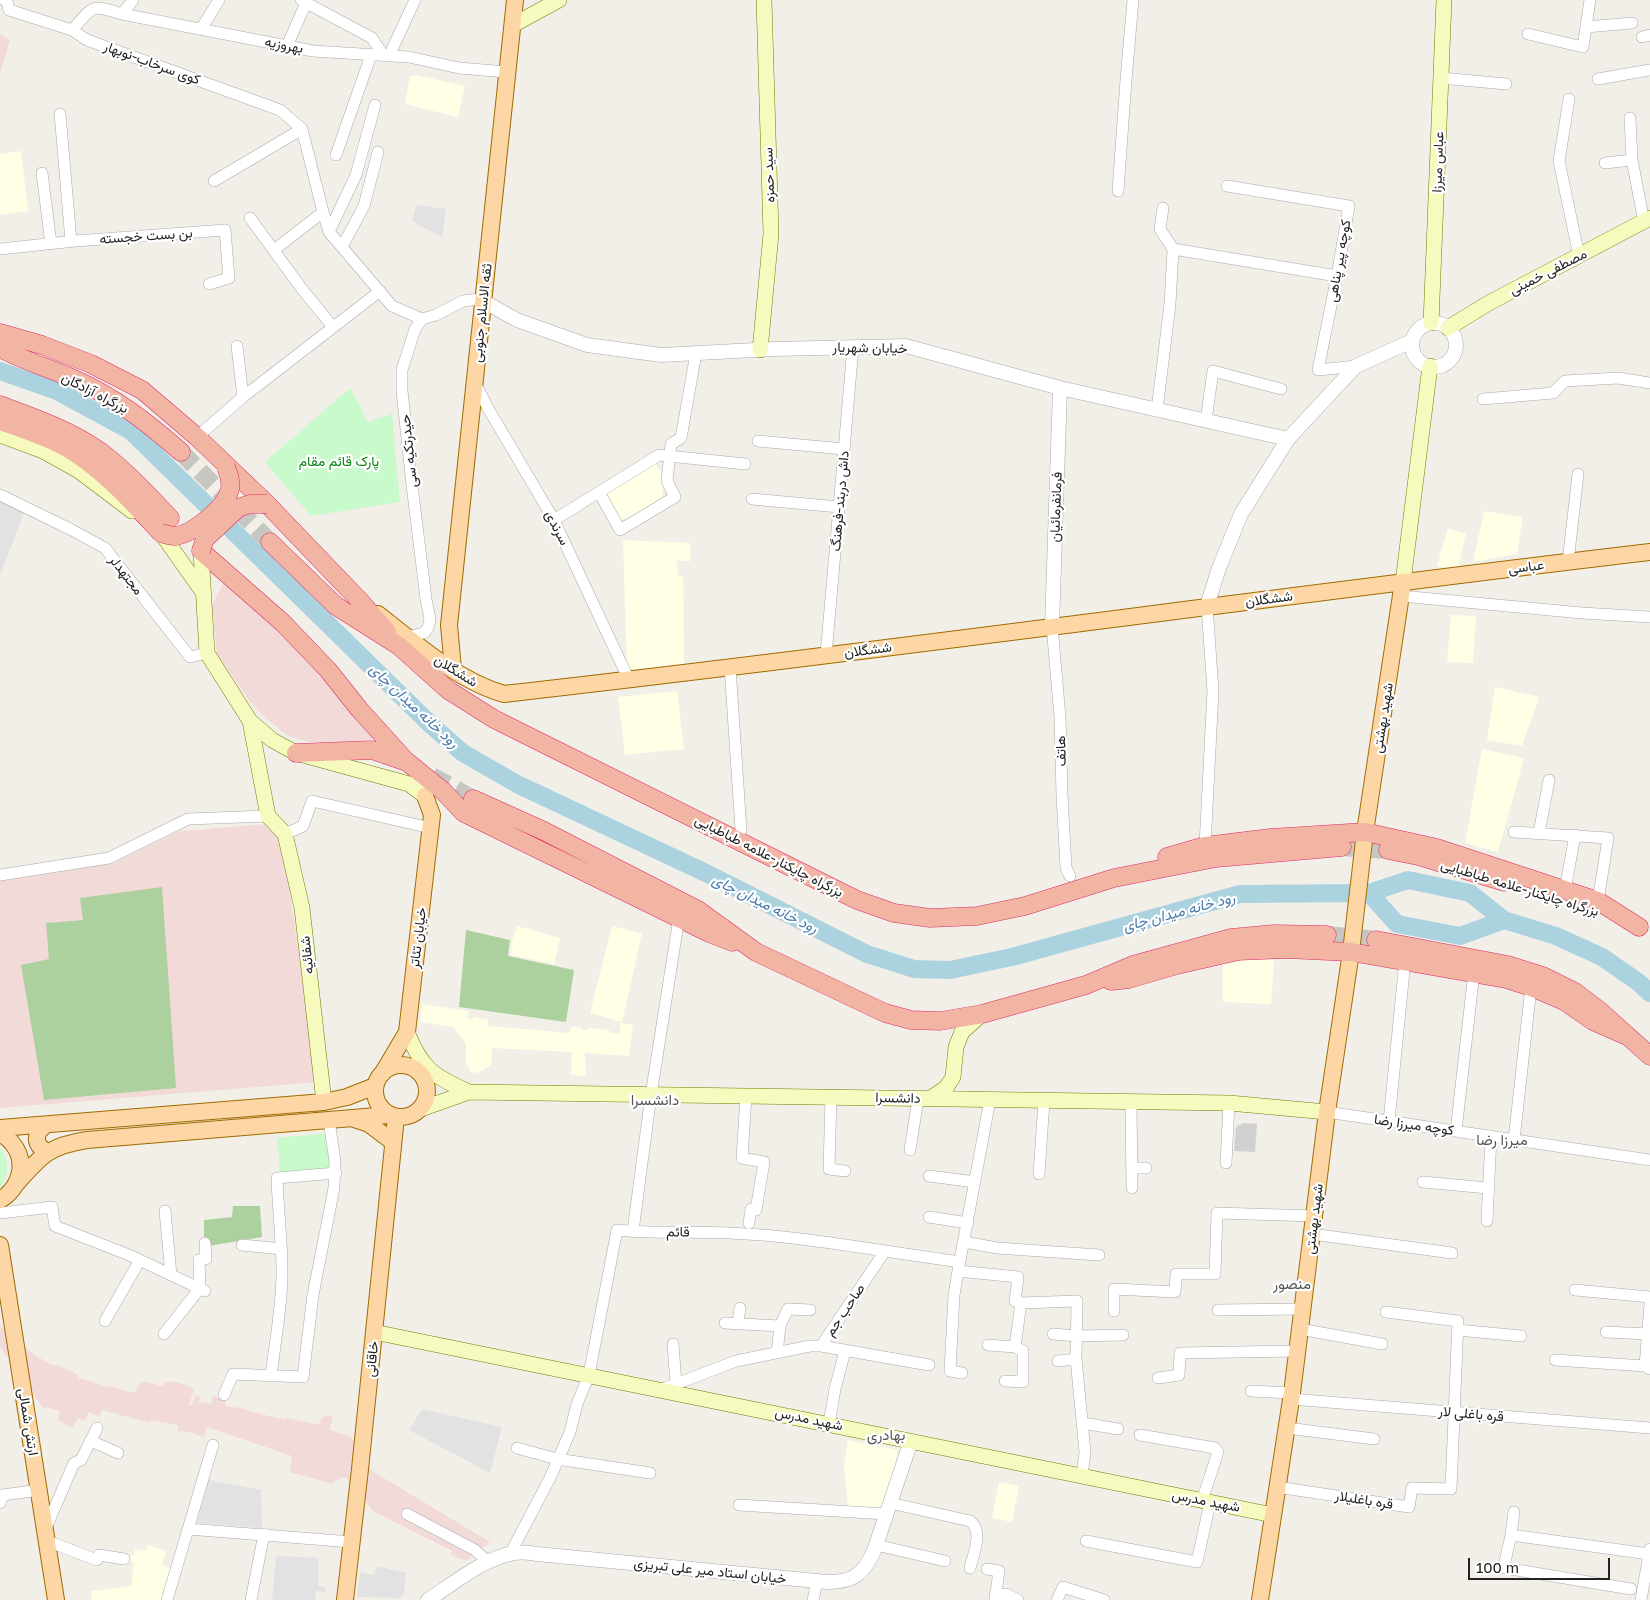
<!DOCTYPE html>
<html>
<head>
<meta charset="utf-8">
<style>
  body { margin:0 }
  #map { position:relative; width:1650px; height:1600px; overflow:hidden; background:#f2efe9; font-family:"Golos Text",sans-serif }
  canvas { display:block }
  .scale { position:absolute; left:1468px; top:1558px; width:142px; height:22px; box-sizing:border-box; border:2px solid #222; border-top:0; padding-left:6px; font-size:15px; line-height:18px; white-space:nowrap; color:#222; -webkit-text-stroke:4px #fff; paint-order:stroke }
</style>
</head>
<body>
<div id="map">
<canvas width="1650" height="1600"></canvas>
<div class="scale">100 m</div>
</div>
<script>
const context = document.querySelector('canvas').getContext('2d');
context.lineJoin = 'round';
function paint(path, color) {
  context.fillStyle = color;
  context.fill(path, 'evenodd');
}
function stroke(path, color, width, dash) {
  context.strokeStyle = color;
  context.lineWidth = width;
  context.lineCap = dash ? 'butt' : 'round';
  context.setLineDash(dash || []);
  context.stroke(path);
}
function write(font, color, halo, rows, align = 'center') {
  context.font = font + ' "Golos Text",Vazirmatn,sans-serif';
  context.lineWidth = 4.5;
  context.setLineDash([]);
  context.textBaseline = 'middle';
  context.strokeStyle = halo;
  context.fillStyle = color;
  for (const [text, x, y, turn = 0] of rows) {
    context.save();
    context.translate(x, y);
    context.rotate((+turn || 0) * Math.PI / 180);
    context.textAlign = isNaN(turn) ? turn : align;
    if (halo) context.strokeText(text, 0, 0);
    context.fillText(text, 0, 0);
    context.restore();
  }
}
paint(new Path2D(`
  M0 34 10 40 0 73Z
  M225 580 272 622 380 738 336 744 309 742 288 736 268 720 250 702 217 654 212 605Z
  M268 824 282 840 318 1082 0 1108V880L114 863 180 831Z
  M0 1326 36 1356 52 1365H57L77 1374 79 1378 109 1387 110 1386 134 1393 142 1381 162 1386 165 1382H172L173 1381 194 1388 189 1406H191L196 1395 201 1397 199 1402 211 1404 213 1396 226 1400 225 1406 246 1409V1410L280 1419V1418L286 1420 287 1418 319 1425 321 1419 327 1415 333 1417 329 1430 350 1436 372 1471 490 1542 466 1561 456 1557 450 1554 452 1551 373 1511 346 1478 341 1477 339 1481 336 1480 333 1484 290 1472 292 1456 207 1427 204 1437 185 1431 177 1432 178 1425 151 1420 150 1423 102 1410 99 1417 89 1412 85 1421 78 1418 72 1428 58 1420 60 1412 47 1407 44 1409 0 1347Z`), '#f2dad9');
paint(new Path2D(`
  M416 75 465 86 458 117 405 104 410 76Z
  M21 151 28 211 0 215V154Z
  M655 463 661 472 663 488 661 499 648 508 619 521 605 494Z
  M1484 511 1523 517 1517 554 1473 562Z
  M1448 528 1466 534 1458 570 1437 566Z
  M623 540 690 543 691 561H677L678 576H683L684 664 627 670Z
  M1451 615 1476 616 1473 663 1447 662Z
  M1495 687 1539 697 1522 746 1487 740Z
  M677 691 684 749 625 755 618 697Z
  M1482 749 1524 758 1498 852 1465 843Z
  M517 926 560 938 554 964 511 955 512 941Z
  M612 926 642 934 622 1022 590 1013Z
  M1250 959H1274L1271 1004 1223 1002V964Z
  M422 1004 469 1011 466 1018 471 1020 475 1017 488 1019V1026L569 1033 571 1027H581L583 1031 589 1028 608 1030 612 1033H620V1023L633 1025 629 1056 585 1053 586 1076 571 1075 572 1052 492 1048 491 1065 478 1073 471 1072 466 1063V1044L453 1027 420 1022Z
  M848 1440 898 1450 884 1509 848 1507 844 1465Z
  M999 1482 1019 1486 1012 1522 992 1518Z
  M148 1545 166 1551 162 1565 173 1569 164 1600H92L91 1591 131 1586 134 1563 125 1561 126 1555 134 1556 135 1549 146 1551Z`), '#ffffe5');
paint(new Path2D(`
  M1243 1123 1257 1124 1255 1152 1234 1151 1236 1127Z`), '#d0d0d0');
paint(new Path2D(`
  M162 887 176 1088 44 1100 21 965 49 959 46 923 83 920 80 898Z
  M466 930 510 940 508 956 574 970 566 1022 459 1007Z
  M233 1206H260L262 1237 209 1246 204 1236V1220L232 1217Z`), '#add19e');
paint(new Path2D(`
  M350 388 359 403 367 422 392 414 400 502 311 516 265 462Z
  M328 1133 331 1178 281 1182 277 1138Z
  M0 1148C10 1159 9 1177 0 1188Z`), '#c8facc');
paint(new Path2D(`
  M416 205 446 209 442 237 412 221Z
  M0 499 25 511 0 575Z
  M422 1409 502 1427 490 1473 409 1430Z
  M208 1480 261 1490 262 1528 197 1523Z
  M276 1556 319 1558 318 1586 325 1587V1592L316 1591 315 1600H272Z
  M377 1566 406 1573 404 1594 400 1598 357 1597 360 1572 374 1575Z`), '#e2e2e2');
stroke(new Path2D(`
  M0 371 57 391 131 431 430 724 463 753 519 785 708 874 867 954 914 969 950 970 1012 957 1240 894 1369 893 1397 924 1460 936 1504 920 1556 936 1602 957 1638 982 1650 993
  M1369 893 1408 880 1470 893 1504 920`), '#aad3df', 18);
stroke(new Path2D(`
  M181 452 270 542
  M432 776 473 799
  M1342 847 1388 850
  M1327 935 1376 940`), '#c8c6c1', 18, [18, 9]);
const minor = new Path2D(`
  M4 0 7 1 9 10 72 30 87 40 280 110 302 129
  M301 0 372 38 383 55
  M122 14 133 0
  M1586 27 1632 23
  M201 29 219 0
  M72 30C95 5 89 4 122 14L313 51 409 57 459 68 507 72
  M1528 34 1583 47 1590 0
  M1642 37 1650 35
  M287 46 306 3
  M389 56 415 0
  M1441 78 1506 84
  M1598 79 1650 70
  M1569 99 1559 161 1579 256
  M60 114 71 241
  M1630 118 1632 160
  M302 129 323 212 329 232 392 306 422 319
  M336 155 371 55
  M1605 163 1632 160 1644 222
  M42 173 51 244
  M214 181 302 129
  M1227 186 1349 206 1337 276 1318 370 1356 366
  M1118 191 1126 80 1133 0
  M250 218 302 289 333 327
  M329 232 356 175 375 105
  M342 247 364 206 378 152
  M0 249 75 241 225 230 229 278 209 284
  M1173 249 1337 276
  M274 250 323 212
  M237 346 243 397
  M475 383 489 410 554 520 629 680
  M1483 399 1553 393 1565 381 1618 378 1650 383
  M1157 410 1170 304 1173 249 1160 229 1163 208
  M1206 420 1213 371 1281 389
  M197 437 243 397 380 291
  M758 441 844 449
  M599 492 620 530 675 497 667 481 671 444 681 438 696 353
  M0 495 70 529 105 548 190 657 207 653
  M752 499 839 507
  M554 520 659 455 745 464
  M1568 562 1578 474
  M1401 596 1582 613 1650 617
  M1052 626 1060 717 1062 795 1066 868 1070 876
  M406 637 424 633 428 628 430 619 426 599 412 485 402 391V370L415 329 422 319 436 315 463 301 479 299 483 301
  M826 655 853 347
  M730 667 741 830
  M1514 832 1608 838 1598 901
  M1539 833 1549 780
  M285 834 303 826 312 801 431 828
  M1205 846 1213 691 1207 606
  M0 875 109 858 188 819 268 816
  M1565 890 1575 835
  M746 1096 742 1158 764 1162 756 1210 751 1209 749 1223
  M831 1098 829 1169 845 1171
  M1131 1102 1132 1188
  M1327 1112 1650 1160
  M1389 1121 1405 961
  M1456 1131 1474 972
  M1514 1140 1531 987
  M910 1150 918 1099
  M1226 1163 1229 1103
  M1132 1168H1146
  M1039 1174 1044 1101
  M929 1176 975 1182
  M1423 1182 1488 1188
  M165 1211 171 1275
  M0 1213 52 1207 55 1226 129 1255 205 1291
  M929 1217 968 1223
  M1487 1221 1491 1136
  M633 1231 651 1095 679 918
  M1312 1234 1452 1253
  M964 1242 997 1248 1099 1255
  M242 1245 282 1249
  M958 1271 1018 1277 1015 1301 1021 1303 1015 1347 1023 1351V1382L1005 1381
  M1575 1290 1650 1297
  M1021 1303 1077 1301 1076 1359 1085 1452 1082 1476
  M1218 1310 1303 1309
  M1114 1311V1289L1175 1292 1176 1274H1215L1217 1213 1315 1216
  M105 1321 140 1260
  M725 1323 780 1326
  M738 1323 740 1308
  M1300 1329 1382 1344
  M1458 1330 1521 1336
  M1606 1332 1648 1334
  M164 1334 200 1288 199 1260 206 1259 205 1243
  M1053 1334 1077 1336 1123 1335
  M673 1344 676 1384
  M988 1345 1015 1347
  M821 1346 929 1365
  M777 1353 780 1326 788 1309 810 1310
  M1555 1360 1645 1366
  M1058 1361 1076 1359
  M1650 1369 1645 1366 1650 1304
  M962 1373 950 1371 954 1295 958 1271 990 1100
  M271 1376C275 1342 282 1307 282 1273 282 1241 278 1210 277 1178L336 1173
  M1158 1378 1179 1375 1180 1353 1297 1351
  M663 1389 736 1361 810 1346H821L885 1251 960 1262
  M1251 1391 1292 1393
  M224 1395 233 1374 303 1377 313 1295 334 1188 335 1162 329 1120
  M1291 1399 1650 1428
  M1083 1423 1118 1429
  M829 1424 835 1389 845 1351
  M1287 1428 1374 1439
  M1140 1435 1215 1448 1218 1452 1202 1501
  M91 1441 118 1453
  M517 1448 557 1459 650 1473
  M1277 1487 1409 1507 1412 1488 1451 1489 1458 1321 1386 1312
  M0 1503 3 1495 39 1490
  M890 1503 970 1521C984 1531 973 1555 970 1568
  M739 1505 886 1514
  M1514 1512 1511 1535 1504 1566 1505 1568 1631 1589
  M407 1514 475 1550 488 1562
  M188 1529 352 1542
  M45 1530 74 1463 81 1460 97 1428
  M1511 1535 1649 1554
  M47 1541 97 1560 99 1555 124 1559
  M1086 1541 1197 1562 1210 1503
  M876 1545 945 1561
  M510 1554 551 1476 570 1432 577 1404 589 1375 617 1230C654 1234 691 1231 729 1233 781 1235 833 1243 885 1251
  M987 1569 999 1571 995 1600
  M995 1596 1006 1594 1018 1600
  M167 1600 213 1445
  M251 1600 264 1534
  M813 1600 817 1581
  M1057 1600 1063 1587 1104 1600
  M1641 1600 1650 1549`);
const tertiary = new Path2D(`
  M483 301 517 320 587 345 661 355 774 349 906 346 1060 388 1288 439
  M1412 345a22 22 0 1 1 44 0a22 22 0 1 1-44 0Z
  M1207 606 1219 568 1241 514 1288 439 1356 366 1412 341
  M1052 626 1060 388
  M428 1600C453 1584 484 1558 514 1553 521 1552 530 1553 537 1554L827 1582C853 1582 863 1575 874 1551L911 1441`);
const secondary = new Path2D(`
  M513 25 559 0
  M1431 323 1444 0
  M1448 328 1487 304 1650 218
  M760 350 771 234 764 0
  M0 435 43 451 79 471 132 511
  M156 529 161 533 202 591
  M201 551 207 653 250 721 272 740 296 753 409 784 425 796
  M1403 582 1430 366
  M250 721 268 816 285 834 302 908 324 1102
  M407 1032C422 1069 433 1076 469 1092
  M929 1099 946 1088 953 1077 956 1047 962 1032 982 1014
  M421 1109 469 1092 1229 1103 1327 1112
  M374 1332 1273 1515`);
const primary = new Path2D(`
  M378 614C415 643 458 681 504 694 886 651 1268 597 1650 552
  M453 669 449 625 515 0
  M375 1091a26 26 0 1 1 52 0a26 26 0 1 1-52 0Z
  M382 1074 407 1032 432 815 425 796
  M354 1119 369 1124 393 1142
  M46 1125C33 1133 34 1146 48 1152
  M0 1128 324 1102 347 1097 375 1086
  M0 1133C4 1136 9 1139 12 1143 28 1162 20 1188 0 1200
  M16 1184C41 1156 48 1146 87 1140L389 1115
  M0 1245 56 1600
  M345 1600 360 1469 396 1117
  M1260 1600 1292 1393 1327 1112 1351 952 1365 832 1403 582`);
const trunk = new Path2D(`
  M0 333 42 345 91 364 142 390 197 437 267 504 360 601 387 632
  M0 348C24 361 49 368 74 379 115 397 148 423 181 452
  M0 405C35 418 70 430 101 452 126 471 148 495 170 518
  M0 421C23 429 46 436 67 448 104 470 132 502 161 533
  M270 542 336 606 399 646 448 690 494 719 857 900 894 913 930 918 977 916 1025 906 1114 878 1216 858 1342 847
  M201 551 283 623 328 670 359 709 406 761 443 791 464 813 709 933 732 942
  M296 753 372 750 404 761
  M473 799 544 831 698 910 756 952 885 1013 911 1020 940 1021 982 1014 1086 985 1133 965 1231 938 1274 934 1327 935
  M1388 850 1418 856 1504 882
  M1167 857 1205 846 1270 838 1365 832 1437 848 1598 901 1639 927
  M1376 940 1508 965 1543 976 1575 992 1600 1011 1650 1056
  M1111 981 1129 979 1177 965 1238 951 1286 949 1351 952 1506 979 1531 987 1564 1001 1593 1021 1627 1036`);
stroke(minor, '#a9a9a9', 12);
stroke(tertiary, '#a9a9a9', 15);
stroke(secondary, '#707d05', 16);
stroke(primary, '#a06b00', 18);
stroke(trunk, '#dc2a67', 19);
stroke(minor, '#fff', 11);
stroke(tertiary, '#fff', 14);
stroke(secondary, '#f7fabf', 15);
stroke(primary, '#fcd6a4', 16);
stroke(trunk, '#f2b4a3', 18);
const trunkBridge = new Path2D(`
  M161 533C165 534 171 536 176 536 194 533 226 507 230 489 231 482 229 474 226 467
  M201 551 205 539 238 508 250 504H267`);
stroke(trunkBridge, '#dc2a67', 19, []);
stroke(trunkBridge, '#f2b4a3', 18);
write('14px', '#222', '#fff', [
  ["بهروزیه",284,45,11],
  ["کوی سرخاب-نوبهار",152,63,20],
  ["عباس میرزا",1438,162,-88],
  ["سید حمزه",769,175,-92],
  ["بن بست خجسته",146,236,-4],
  ["کوچه پیر پناهی",1339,261,-80],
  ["مصطفی خمینی",1548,272,-27],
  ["ثقه الاسلام جنوبی",482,313,-84],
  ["خیابان شهریار",870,348,1],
  ["بزرگراه آزادگان",95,393,27],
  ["حیدرتکیه سی",409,451,-96],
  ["داش دربند-فرهنگ",840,501,-85],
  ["فرمانفرمائیان",1056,507,-88],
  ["سرندی",557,528,63],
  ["عباسى",1526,567,-7],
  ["مجتهدلر",126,575,52],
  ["ششگلان",1269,599,-7],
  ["ششگلان",868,650,-7],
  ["ششگلان",456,671,32],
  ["شهید بهشتى",1383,718,-81],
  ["هاتف",1061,751,-91],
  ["بزرگراه چایکنار-علامه طباطبایی",769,856,27],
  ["بزرگراه چایکنار-علامه طباطبایی",1520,888,17],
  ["خیابان تئاتر",418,938,-83],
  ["شفائیه",307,955,-96],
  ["دانشسرا",898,1098,1],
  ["کوچه میرزا رضا",1414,1125,8],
  ["شهید بهشتى",1314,1219,-83],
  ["قائم",678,1232,1],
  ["صاحب جم",845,1310,-56],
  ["خاقانی",372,1359,-84],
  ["قره باغلی لار",1471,1414,5],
  ["شهید مدرس",809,1419,12],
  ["ارتش شمالی",28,1422,81],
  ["قره باغلیلار",1364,1500,9],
  ["شهید مدرس",1206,1501,11],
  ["خیابان استاد میر علی تبریزی",710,1571,6]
]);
write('14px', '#0c8416', '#fff', [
  ["پارک قائم مقام",339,462]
]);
write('italic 15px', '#4a7aab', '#fff', [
  ["رود خانه میدان چای",414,706,43],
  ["رود خانه میدان چای",765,904,26],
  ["رود خانه میدان چای",1179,912,-15]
]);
write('15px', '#555', '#fff', [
  ["دانشسرا",655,1100],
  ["میرزا رضا",1502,1140],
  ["منصور",1292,1284],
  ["بهادری",886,1435]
]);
</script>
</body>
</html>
